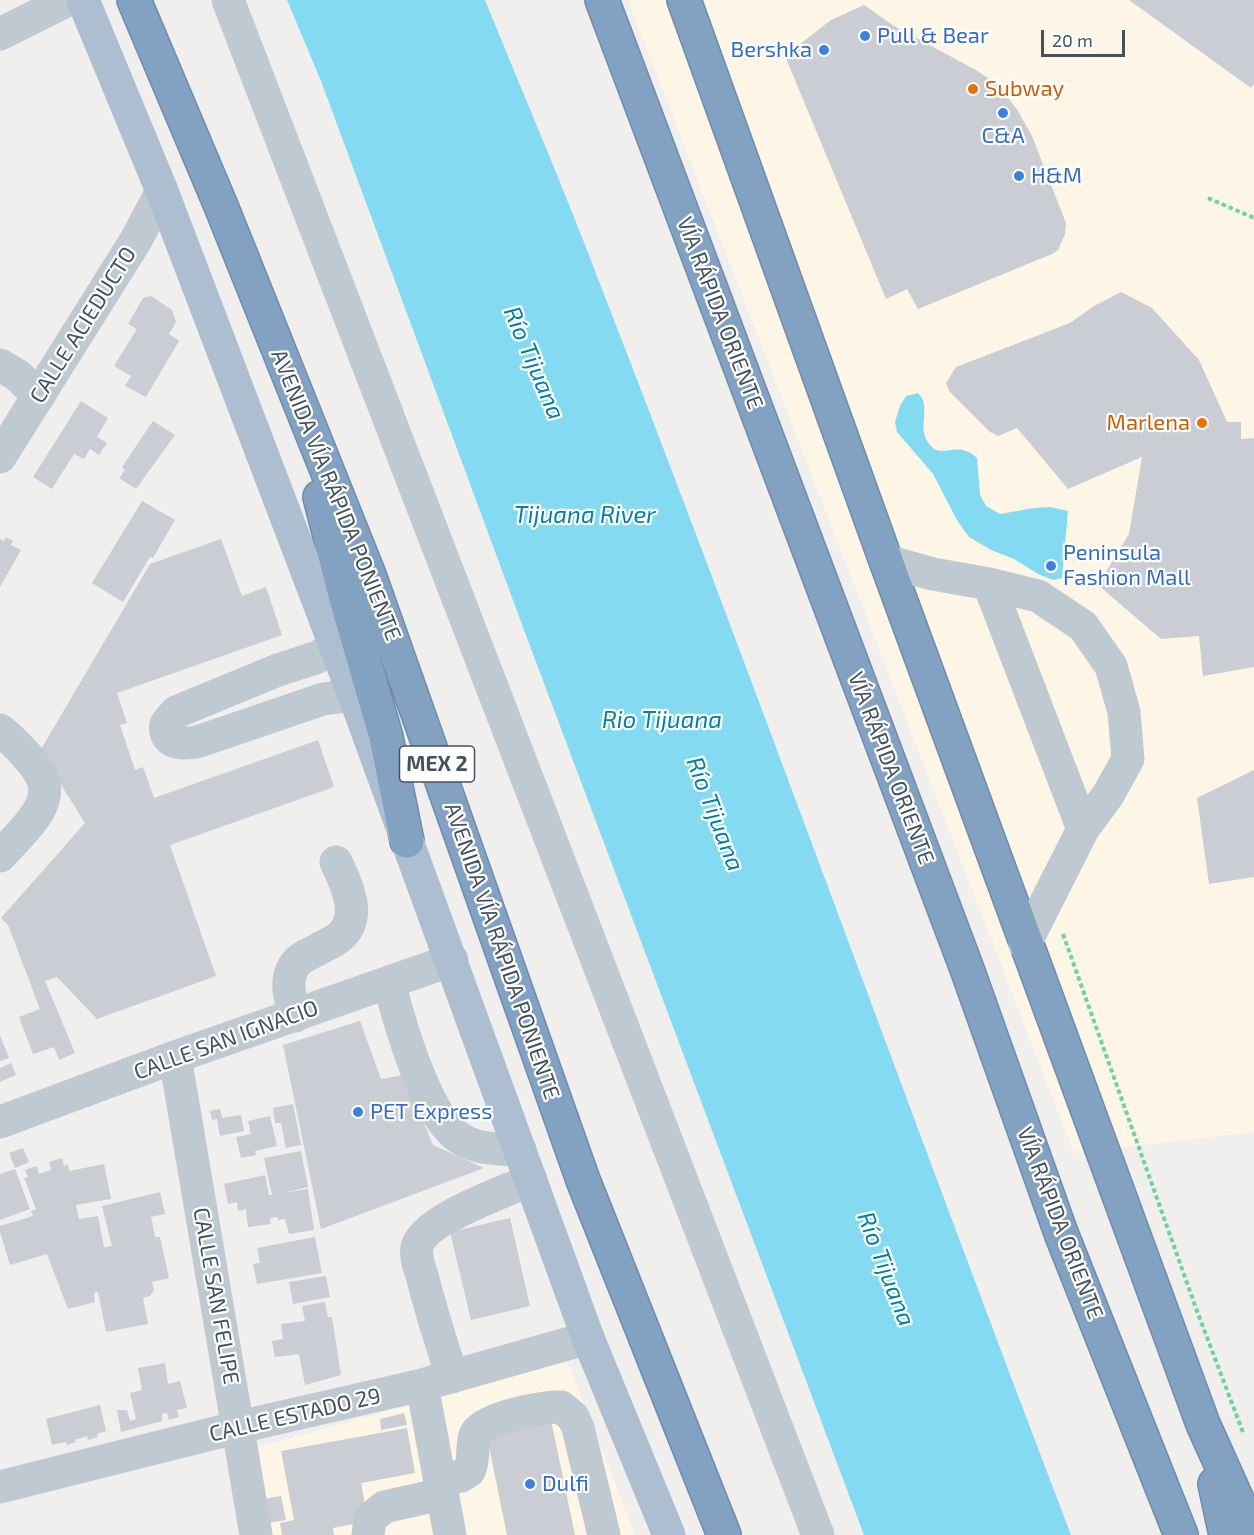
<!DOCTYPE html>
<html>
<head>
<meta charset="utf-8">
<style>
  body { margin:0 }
  #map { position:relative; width:1254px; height:1535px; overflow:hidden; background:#f1eeee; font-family:"Exo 2",sans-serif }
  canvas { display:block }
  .scale { position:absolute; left:1041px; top:30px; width:84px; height:27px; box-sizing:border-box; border:3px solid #45525d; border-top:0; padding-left:8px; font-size:18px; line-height:21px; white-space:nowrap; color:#45525d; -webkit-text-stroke:4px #fff; paint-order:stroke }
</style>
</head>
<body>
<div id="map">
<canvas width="1254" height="1535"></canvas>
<div class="scale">20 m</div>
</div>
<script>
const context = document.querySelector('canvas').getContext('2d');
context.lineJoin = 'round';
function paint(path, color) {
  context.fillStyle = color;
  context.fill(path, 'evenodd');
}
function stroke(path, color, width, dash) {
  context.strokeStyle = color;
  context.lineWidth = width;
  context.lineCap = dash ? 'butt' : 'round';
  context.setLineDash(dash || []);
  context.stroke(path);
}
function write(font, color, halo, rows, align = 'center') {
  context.font = font + ' "Exo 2",sans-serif';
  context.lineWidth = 4.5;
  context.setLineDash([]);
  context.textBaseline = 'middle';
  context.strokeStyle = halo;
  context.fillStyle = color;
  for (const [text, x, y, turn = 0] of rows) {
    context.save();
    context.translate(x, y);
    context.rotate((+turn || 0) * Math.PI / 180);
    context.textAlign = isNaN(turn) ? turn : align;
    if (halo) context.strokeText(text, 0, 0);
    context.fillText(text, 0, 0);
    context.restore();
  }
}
paint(new Path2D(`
  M628 0H1254V1132L1074 1153Z
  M567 1361 635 1535H272L256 1448Z`), '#fdf6e6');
paint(new Path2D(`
  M287 0H485C518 81 553 163 585 245 752 673 907 1106 1071 1535H864L527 638 321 81Z
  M918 393C933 407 915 427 930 445 942 460 957 439 977 458L980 495 986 506 1000 514 1034 508 1050 507 1068 511 1062 578 1053 580 1038 574 1014 559 991 550 969 537 958 522 933 474 897 432 895 422 900 406 906 396Z`), '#84dbf1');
paint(new Path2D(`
  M1129 0H1254V84L1251 88Z
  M864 5 894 26 976 70 999 86 1018 111 1032 136 1066 223 1065 234 1058 250 1052 254 918 309 907 289 886 299 785 56 831 20Z
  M1121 292 1152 308 1199 360 1227 422H1241V439L1254 438V667L1203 676 1199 636 1161 639 1098 585 1129 534 1142 457 1068 489 1017 428 998 436 990 432 949 391 946 383 956 367 1070 323 1094 306Z
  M151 296 172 310 176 322 169 334 179 341 146 397 125 386 131 376 114 366 137 329 128 324 143 298Z
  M81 401 108 418 97 437 107 443 99 455 90 449 84 459 74 454 52 489 33 477Z
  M153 421 175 435 136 489 119 478 125 470 122 467Z
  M142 501 175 520 153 558 150 557 123 602 92 583Z
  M6 537 13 541 11 545 21 550 0 587V539L4 541Z
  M221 539 242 596 266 587 282 635 117 693 127 723 120 725 135 770 143 767 154 798 318 740 334 787 170 845 216 976 97 1019 57 977 45 981 75 1053 59 1060 54 1047 33 1054 19 1017 40 1009 8 925 1 918 85 823 40 751 150 564Z
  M1254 770V877L1209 884 1197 798Z
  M360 1021 381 1079 404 1075 433 1145 484 1168 321 1229 283 1045Z
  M0 1035 9 1058 0 1061Z
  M11 1063 16 1075 0 1082V1068Z
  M293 1104 301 1145 286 1148 281 1123H275L273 1108Z
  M220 1109 222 1118 241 1115 244 1131 220 1136 217 1119 212 1120 210 1111Z
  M270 1116 277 1146 255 1151 256 1155 241 1158 236 1137 251 1134 248 1121Z
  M23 1148 29 1162 15 1168 9 1153Z
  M301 1151 308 1187 283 1193 308 1189 314 1230 289 1234 285 1219 278 1220V1217L270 1218 271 1224 248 1227 246 1209 238 1211 237 1202 228 1204 224 1184 265 1175 269 1195H272L264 1158Z
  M62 1158 64 1166 68 1164 69 1171 104 1164 111 1199 76 1205 79 1219 98 1216 104 1247 112 1246 102 1206 160 1192 165 1214 151 1217 155 1237H160L169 1278 152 1282 154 1290 150 1296 143 1298 148 1324 106 1332 98 1292 94 1293 95 1302 68 1309 47 1254 10 1265 0 1232V1226L33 1216 31 1211 36 1209 24 1178 28 1177 25 1170 37 1166 39 1174 51 1170 49 1162Z
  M15 1169 30 1209 0 1220V1174Z
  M510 1218 530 1306 471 1320 450 1232Z
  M315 1237 322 1273 257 1284 253 1264 260 1263 257 1248Z
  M326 1276 330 1297 293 1304 289 1282Z
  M325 1302 328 1317H332L341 1375 305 1385 299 1354 275 1357 272 1341 283 1339 281 1324 305 1321 302 1306Z
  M165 1363 168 1384 180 1381 187 1408 177 1410 179 1417 169 1420 167 1413 162 1414V1421L121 1432 117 1410H127L130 1421 136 1419 130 1393 142 1390 138 1368Z
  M100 1405 106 1431 97 1434 98 1437 88 1440 87 1436 75 1440 76 1442 67 1445 66 1442 52 1445 46 1419Z
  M404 1413 407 1425 381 1430 380 1419Z
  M551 1420 575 1535H507L486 1432Z
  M407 1428 415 1473 361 1483 368 1521 333 1528 334 1535H282L280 1523 294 1520 281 1451Z
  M281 1496 286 1520 268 1523 264 1499Z`), '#cacdd3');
const highway = new Path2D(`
  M134 0 221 206 369 575 583 1180 724 1535
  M602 0 967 969 1061 1233 1181 1535
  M684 0 886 561 1203 1424 1253 1535
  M320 497 347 602 386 737 407 841
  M1215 1484 1226 1535`);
stroke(highway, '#6e8cac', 36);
stroke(new Path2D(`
  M1208 198 1254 218
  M1063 934 1197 1311 1244 1435`), '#70d1a1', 4, [4.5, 3]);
stroke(new Path2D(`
  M228 0 818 1535
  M0 34 68 0
  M0 365 17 375 39 396
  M0 457 136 240 162 191
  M886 561 933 574 989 584 1038 596 1083 626 1111 666 1124 712 1128 759 1108 795 1083 829 1025 944
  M989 584 1083 829
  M335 646 318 657 278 670 176 712 166 724C163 745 182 744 197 742L323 699 354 695
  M0 730C13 740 40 767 44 783 46 792 43 803 39 810 31 825 12 843 0 856
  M389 982C399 1021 425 1114 458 1137 475 1150 500 1149 520 1150
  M295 1016C291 1001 285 984 292 970 296 959 307 955 317 950 323 946 331 943 337 939 364 920 347 885 336 862
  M175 1057 256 1535
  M0 1122 175 1057 452 960
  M452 1377C442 1344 431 1312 423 1279 420 1269 415 1257 417 1247 423 1220 506 1191 531 1180
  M422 1385 450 1535
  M440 1480 461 1476 469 1471C475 1460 471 1447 475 1435 482 1418 544 1406 561 1407L573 1417 578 1428 604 1535
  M0 1487 239 1427 422 1385 588 1338
  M368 1535 370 1519 384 1507 442 1494`), '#bec9d1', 33);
stroke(new Path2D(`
  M83 0 162 191 354 695 588 1338 669 1535`), '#acbecf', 33);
stroke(highway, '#83a1c0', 33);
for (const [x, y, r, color] of [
  [865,36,6,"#3f7fe0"],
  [824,50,6,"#3f7fe0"],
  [973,89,6,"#e8710a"],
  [1003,113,6,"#3f7fe0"],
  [1019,176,6,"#3f7fe0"],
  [1202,423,6,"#e8710a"],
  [1051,566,6,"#3f7fe0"],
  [358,1112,6,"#3f7fe0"],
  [530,1484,6,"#3f7fe0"]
]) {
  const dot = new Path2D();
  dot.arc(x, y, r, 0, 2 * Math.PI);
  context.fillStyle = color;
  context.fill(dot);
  stroke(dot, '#fff', 2);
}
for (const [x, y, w] of [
  [437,764,75]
]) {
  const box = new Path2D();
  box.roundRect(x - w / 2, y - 18, w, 36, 4.5);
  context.fillStyle = '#fff';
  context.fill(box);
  stroke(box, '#45525d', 1.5);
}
write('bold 21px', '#45525d', null, [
  ["MEX 2",437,764]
]);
write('22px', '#366cbe', '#fff', [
  ["Pull & Bear",877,36],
  ["Bershka",812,50,"right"],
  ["C&A",1003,136,"center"],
  ["H&M",1031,176],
  ["Peninsula",1063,553],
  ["Fashion Mall",1063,578],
  ["PET Express",370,1112],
  ["Dulfi",542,1484]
], 'left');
write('22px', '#c56008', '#fff', [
  ["Subway",985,89],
  ["Marlena",1190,423,"right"]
], 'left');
write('22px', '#45525d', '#fff', [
  ["VÍA RÁPIDA ORIENTE",720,313,69],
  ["CALLE ACIEDUCTO",83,325,-58],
  ["AVENIDA VÍA RÁPIDA PONIENTE",336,495,68],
  ["VÍA RÁPIDA ORIENTE",891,768,69],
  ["AVENIDA VÍA RÁPIDA PONIENTE",502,951,71],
  ["CALLE SAN IGNACIO",226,1040,-20],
  ["VÍA RÁPIDA ORIENTE",1060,1223,69],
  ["CALLE SAN FELIPE",216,1296,80],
  ["CALLE ESTADO 29",295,1415,-13]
]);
write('italic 24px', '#0581a1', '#fff', [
  ["Río Tijuana",534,363,67],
  ["Tijuana River",585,515],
  ["Rio Tijuana",662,720],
  ["Río Tijuana",715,814,69],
  ["Río Tijuana",886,1269,69]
]);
</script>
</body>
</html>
